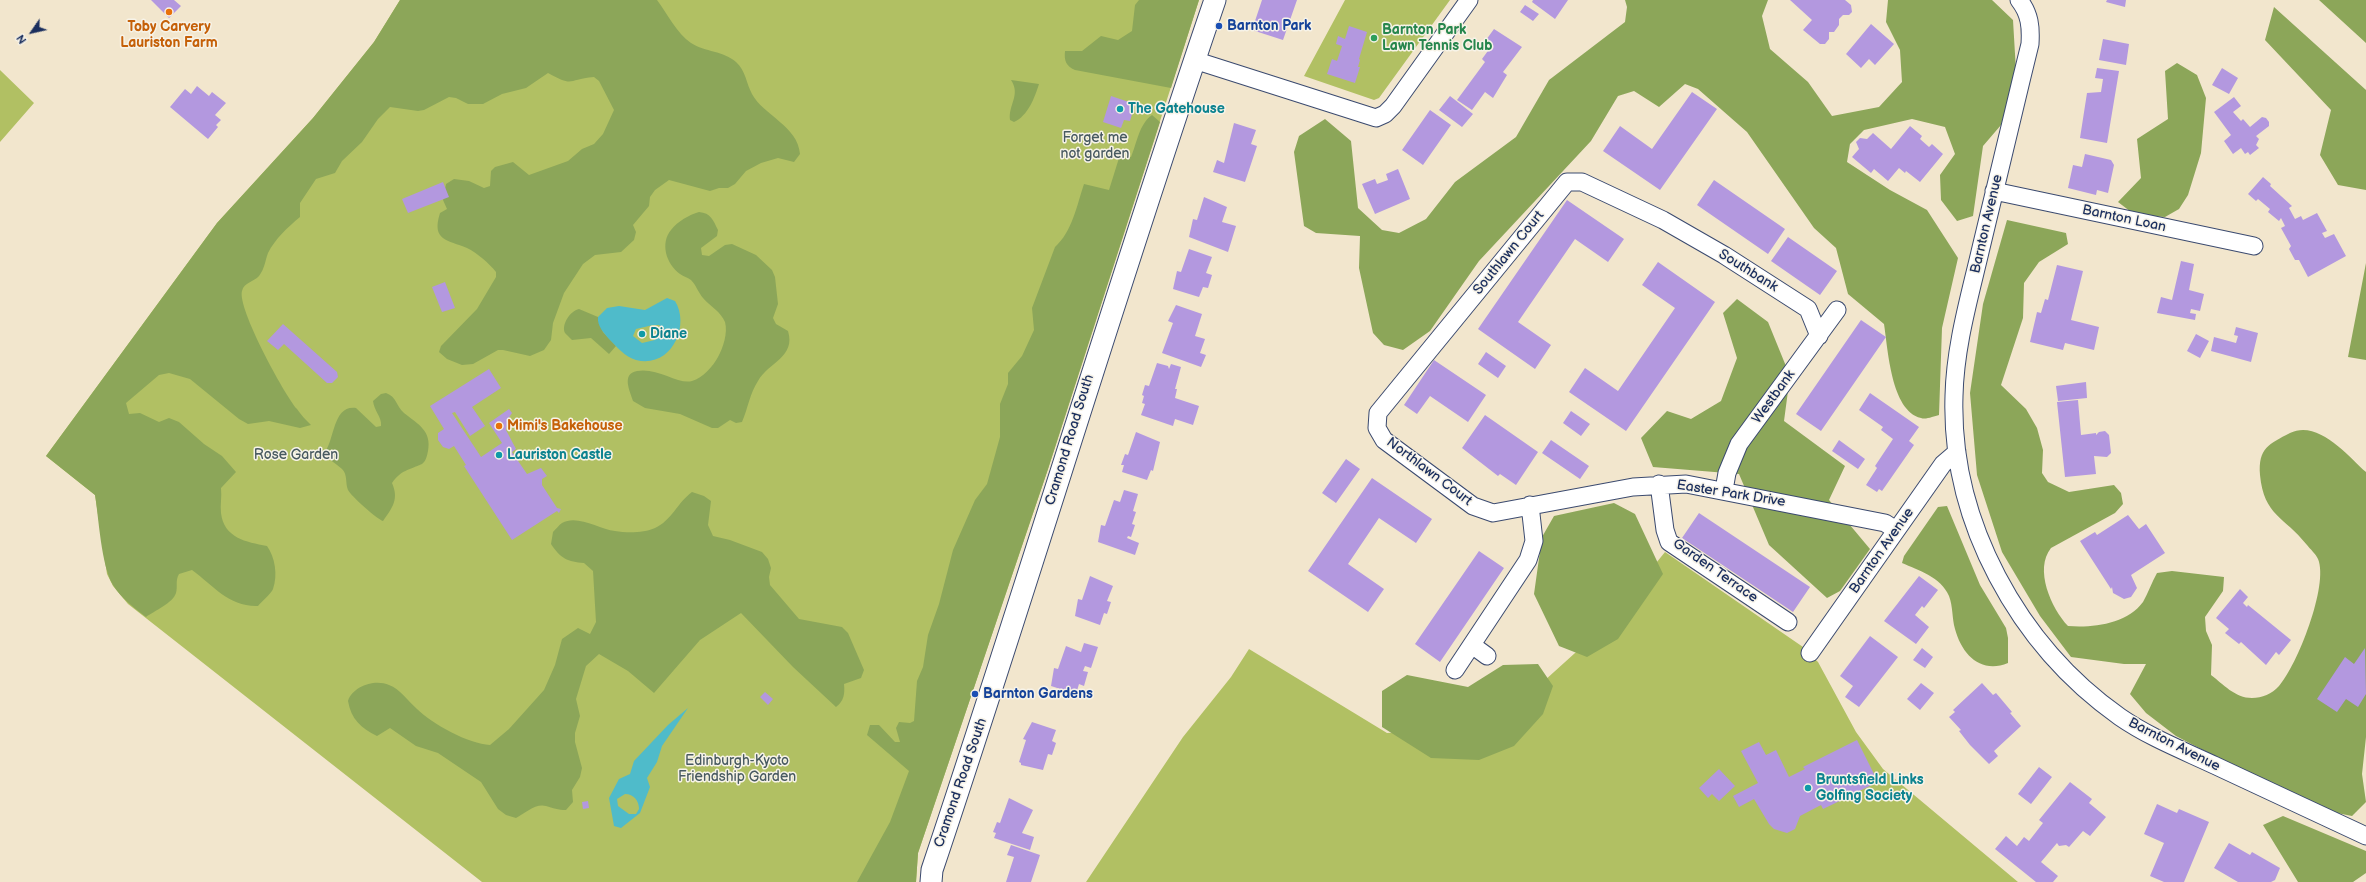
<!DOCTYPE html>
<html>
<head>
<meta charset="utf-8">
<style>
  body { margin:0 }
  #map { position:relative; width:2366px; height:882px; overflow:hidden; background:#f2e6cd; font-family:"Balsamiq Sans",sans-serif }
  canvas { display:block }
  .north { position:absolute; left:12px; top:12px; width:40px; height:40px; -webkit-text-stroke:3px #f7f3e8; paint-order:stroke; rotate:236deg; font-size:11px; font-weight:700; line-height:16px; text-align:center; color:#1b2f5e }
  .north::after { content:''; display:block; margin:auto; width:14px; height:18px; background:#1b2f5e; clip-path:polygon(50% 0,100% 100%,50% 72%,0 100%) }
</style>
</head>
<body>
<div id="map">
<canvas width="2366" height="882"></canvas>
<div class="north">N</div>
</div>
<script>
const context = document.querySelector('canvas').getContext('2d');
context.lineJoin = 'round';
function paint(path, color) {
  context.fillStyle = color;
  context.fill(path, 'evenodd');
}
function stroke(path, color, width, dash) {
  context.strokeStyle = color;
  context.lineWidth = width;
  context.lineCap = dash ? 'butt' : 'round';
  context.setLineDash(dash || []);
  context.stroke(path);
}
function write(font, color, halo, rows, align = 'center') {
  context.font = font + ' "Balsamiq Sans",sans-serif';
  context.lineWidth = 3;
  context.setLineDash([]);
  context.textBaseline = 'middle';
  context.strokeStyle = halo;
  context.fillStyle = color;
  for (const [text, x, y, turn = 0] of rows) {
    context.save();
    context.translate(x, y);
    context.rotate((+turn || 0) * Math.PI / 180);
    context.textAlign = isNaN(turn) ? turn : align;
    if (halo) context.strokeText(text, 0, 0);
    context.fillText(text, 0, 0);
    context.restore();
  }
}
paint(new Path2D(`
  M400 0H1199L1048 469 918 853 916 882H482L128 604 113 586 107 574 95 495 46 456 217 223 313 118 374 42Z
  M1345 0H1450L1379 98 1374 100 1304 76Z
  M0 70 34 103 0 142Z
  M1665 552 1803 647 1818 662 1856 732 1883 769 2018 882H1086L1183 737 1231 677 1249 649 1387 733 1492 728 1606 625Z`), '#b1c063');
paint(new Path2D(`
  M400 0H657C667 13 677 34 691 43 705 52 724 51 736 62 746 71 746 83 752 94 763 115 798 126 800 154L794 162 778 158 761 163 746 171 735 184 728 188H719L710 191 669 180 655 190 650 197 649 206 633 225 636 232 634 240 621 252 595 255 583 264 564 293 553 323 551 340 544 350 530 356 503 350H498L473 364 462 365 447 359 439 352 441 346 477 309 496 277V272C489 263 477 253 467 248 448 240 431 241 440 213L447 209 443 200 446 184 454 179 469 181 484 188 490 186 491 171 495 167 513 162 529 175 568 161 582 149 594 144 603 134 614 110 599 81 594 77C567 79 575 88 548 73L526 88 502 94 483 104H468L456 98 449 97 424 110 418 111 390 107 378 119 362 142 342 161 335 173 316 179 300 203V217C288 227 275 239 268 253 265 261 265 268 259 276 254 282 244 282 242 291 237 308 284 394 297 409 301 415 306 420 311 425L300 428 269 421 248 424 239 419 190 379 169 373 159 375 126 403 129 414 140 413 159 422 169 418 179 422 204 444 222 456 236 472 221 488C222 497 220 505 221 513 224 538 246 542 267 546 275 557 278 575 273 589 271 594 262 601 258 606 229 607 214 586 192 570L179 574C175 581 178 586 176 593 173 603 154 611 146 617 134 608 121 598 113 585 101 565 99 519 95 495L46 456 217 223 313 118 374 42Z
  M1139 0H1199L1171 88 1075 70C1066 66 1064 61 1065 51H1082L1101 36 1118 40 1132 31 1135 5Z
  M1625 0H1768L1762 16 1770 49 1808 82 1832 116 1879 107 1902 82 1900 50 1886 22 1888 0H1992L2013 20 2016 71 2001 125 1983 146 1973 216 1957 221 1941 200 1940 175 1955 154 1945 127 1912 119 1864 130 1850 144 1847 162 1890 190 1927 210 1958 258 1942 328 1939 415C1934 416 1926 420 1921 418 1891 411 1888 349 1884 324L1848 294 1836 248 1814 228 1747 132 1698 89 1685 84 1659 107 1634 91 1618 96 1591 141 1479 261 1430 331 1403 350 1384 345 1373 333 1359 268 1360 236 1316 233 1304 226 1294 152 1299 136 1325 119 1351 141 1358 208 1382 230 1399 233 1426 219 1455 182 1516 137 1549 80 1625 22 1627 7Z
  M2319 0H2366V43Z
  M2274 7 2366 90V190L2338 185 2320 155 2331 110 2265 40Z
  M2177 63 2197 75 2206 98 2201 153 2188 195 2179 209 2165 217 2135 215 2118 202 2141 178 2137 139 2168 119 2165 71Z
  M1011 80 1039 84C1035 97 1028 116 1014 122L1010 120C1008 105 1021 95 1011 80Z
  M1152 115 1160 122 1048 469 918 853 916 882H857L890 822 909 771 867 735 870 725H879L895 742H900L896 728 899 722 910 723 914 721 917 681 923 667 928 635 939 604 953 550 975 500 987 484 1000 437V404L1008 384V373L1022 356 1034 330 1032 308 1055 247C1072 232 1077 205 1084 184L1109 190 1119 158 1131 157C1137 143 1139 124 1152 115Z
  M699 212C711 213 713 220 718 230L717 236 701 248 702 255 709 256 725 245 732 244 756 255 772 270 775 277 778 304 773 318 776 324 788 331C796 357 769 362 758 381 750 393 748 408 742 422L736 423 730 420 718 428H712L680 414 645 408 633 401C630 391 621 374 637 371 657 367 679 385 692 381 703 378 713 366 718 357 723 348 728 333 725 322 721 312 710 306 703 298 698 292 696 285 691 280 687 277 684 277 680 274 666 264 660 243 671 230 678 221 689 215 699 212Z
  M2007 220 2066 233 2068 244 2039 262 2024 283 2023 318 2001 385 2026 409 2037 428 2043 450 2042 473 2048 482 2069 492 2114 485 2121 493 2123 504 2115 513 2051 548C2034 569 2051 608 2068 626 2093 628 2127 624 2143 602 2148 593 2152 582 2157 573L2172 571 2224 577 2223 591 2205 617 2206 631 2212 645 2211 675C2223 684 2235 698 2252 698 2262 698 2272 694 2279 686 2297 666 2329 585 2318 559 2316 554 2310 549 2307 545 2284 516 2264 516 2260 475 2258 448 2269 444 2290 433 2318 419 2348 456 2366 472V737L2362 774 2366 802 2352 816 2327 811 2272 786 2176 736 2146 713 2130 694 2146 664H2124L2071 657 2040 616 2002 552 1977 475 1970 393 1983 304Z
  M2366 263V360L2348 357Z
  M1737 299 1768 322 1790 376 1784 421 1845 466 1829 500 1870 549 1840 591 1827 598 1769 545 1739 474 1653 467 1641 438 1667 411 1691 419 1721 401 1737 358 1723 313Z
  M579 309 598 317 603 332 616 346 609 354 591 338 572 340 565 333C561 325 570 311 579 309Z
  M386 393C397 397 396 406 404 413 418 424 432 431 428 451 427 456 426 461 422 464 409 470 401 470 392 483 399 499 393 507 383 521 377 519 351 496 348 490 345 483 348 475 342 469 336 463 327 460 325 452 335 438 333 405 356 408L376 427 381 426C382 417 374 411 373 401L381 394Z
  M692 492 704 496 711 501 708 525 713 536 730 540 762 552 768 559 771 568 769 577 770 585 799 619 842 627 848 633 864 670 861 678 844 684C845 694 844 701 836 707L793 667 741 613 700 640 654 693 628 671 599 654 586 666 576 699 580 716 575 733V742L582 768 580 777 572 790 573 802 566 810C558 810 553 808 546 806 536 803 525 813 516 818L506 815 498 809 481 782 438 753 416 746 390 728 377 736C361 728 351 719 348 701 353 686 375 679 389 685 400 689 408 701 417 709 432 724 469 744 490 745L509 729 544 690 555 665 562 639 578 628 590 634 596 622 593 571 584 563C568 562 560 558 551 544L553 532C556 529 559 525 562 523 577 514 599 529 615 531 627 533 644 533 655 528 671 521 678 502 692 492Z
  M1614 503 1635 514 1663 574 1618 639 1587 657 1559 646 1534 594 1542 537 1554 516Z
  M1947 506 1980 585 2006 628 2008 638V663C1981 674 1962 655 1955 629 1952 619 1953 606 1949 596 1941 577 1918 570 1902 563L1904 556 1938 507Z
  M1538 664 1553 686 1543 714 1514 746 1479 760 1431 758 1382 727V691L1407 675 1468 687 1503 665Z
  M2283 816 2366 851V873L2353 882H2298L2263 825Z`), '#8ca659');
paint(new Path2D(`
  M667 298 675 301C691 327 670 369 636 360 625 357 616 346 609 339 604 333 597 326 598 317L607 308 619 306 645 310ZM653 325H659L662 328 655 340 642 343 633 336 636 329Z
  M688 708 662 746 657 762 647 778 650 787 640 813 621 828 614 826 609 798 619 779 630 774 634 761 668 725ZM625 794C634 794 639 801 639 809L636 814H629L618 806 617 799Z`), '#4fbbca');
paint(new Path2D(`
  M151 0H174L181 6 169 18Z
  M1262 0H1297L1283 40 1252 30Z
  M1533 0H1568L1555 19 1532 2Z
  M1790 0H1845L1851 5 1852 12 1849 15H1843L1839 19V25L1834 32H1829V39L1825 44H1820L1803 30 1812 20Z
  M2107 0H2126L2125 7 2106 2Z
  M1525 5 1539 14 1533 21 1520 12Z
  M1871 24 1894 44 1875 65 1869 59 1861 68 1846 54Z
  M1349 26 1367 32 1359 59 1360 60 1358 67H1360L1355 83 1327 74 1332 59 1337 61 1342 46 1336 44 1338 36 1345 39Z
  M1494 29 1522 47 1503 72 1507 75 1493 98 1485 92 1472 110 1457 100 1485 62 1482 59 1493 44 1486 40Z
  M2103 39 2129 44 2126 65 2099 60Z
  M2097 68 2119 71 2107 143 2080 138 2087 93 2101 92 2103 79 2095 78Z
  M2222 68 2238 78 2229 94 2212 85Z
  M197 86 209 96 212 92 226 103 215 115 221 120 216 125 218 127 208 139 170 107 185 89 191 94Z
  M1692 92 1717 109 1660 190 1603 151 1620 126 1652 149Z
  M1111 96 1135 104 1130 121 1124 120 1121 128 1103 122Z
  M1450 96 1473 114 1462 127 1439 110Z
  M2234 97 2241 106 2233 112 2241 121 2243 119 2250 127 2262 117 2266 118 2269 122V126L2256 136 2259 139 2256 145 2259 148 2250 155 2248 152 2245 154 2241 148 2233 154 2224 141 2231 135 2214 112Z
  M1430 110 1451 125 1423 165 1402 150Z
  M1234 123 1256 130 1251 144 1257 146 1245 182 1213 172 1217 160 1224 163Z
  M1910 126 1922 136 1920 139 1929 147 1932 144 1943 154 1920 182 1906 171 1905 173 1899 168 1888 181 1874 169 1871 173 1852 157 1859 149 1856 142 1860 138 1867 139 1873 133 1891 149Z
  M2085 154 2111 160 2114 165 2108 193 2097 190 2096 195 2068 188 2073 165 2082 167Z
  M1398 169 1410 199 1375 214 1362 184 1375 179 1377 184 1388 180 1386 174Z
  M2263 177 2271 184 2270 186 2292 206 2289 208 2295 219 2301 216 2303 220 2317 213 2327 231 2322 233 2325 238 2334 234 2346 256 2308 277 2299 260H2295L2289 249 2291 246 2281 228 2285 226 2281 218 2279 221 2268 212 2270 209 2258 199 2256 201 2248 194Z
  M1714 180 1785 229 1768 254 1697 205Z
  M443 182 449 197 408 213 402 199Z
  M1204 197 1227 207 1222 222 1236 226 1228 252 1189 237 1193 219 1197 220Z
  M1567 200 1624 239 1608 262 1575 239 1518 322 1551 345 1535 369 1478 329Z
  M1788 237 1837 271 1820 295 1771 261Z
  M1189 249 1212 257 1206 273 1212 275 1208 288 1203 287 1199 297 1173 289 1177 271 1181 272Z
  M2181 261 2194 264 2189 290 2204 294 2200 311 2191 309 2190 313 2196 314 2195 320 2157 313 2161 297 2172 300Z
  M1658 262 1715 302 1626 431 1569 392 1585 368 1618 391 1675 308 1642 285Z
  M2057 265 2083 271 2071 320 2099 327 2094 350 2065 343 2063 350 2030 342 2037 312 2041 313 2045 299 2048 300Z
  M445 282 455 308 442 312 432 287Z
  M1176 305 1202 314 1195 336 1205 339 1200 353 1206 355 1201 367 1162 353 1173 323 1168 321Z
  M1861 320 1886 337 1821 431 1796 414Z
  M283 324 337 372 338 377 332 383H327L284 344 278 350 267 341Z
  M2236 327 2258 333 2251 362 2211 351 2214 337 2236 343 2238 336 2234 335Z
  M2196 334 2209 341 2200 358 2187 351Z
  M1486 352 1506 366 1498 378 1478 364Z
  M1434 360 1486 395 1468 422 1430 396 1417 414 1404 405Z
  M1157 363 1168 366 1169 369 1171 364 1181 367 1175 389H1177L1175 398 1199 406 1193 425 1175 419 1173 426 1141 415 1145 404 1142 403 1144 396 1142 395 1145 385 1149 386Z
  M489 369 501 388 472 407 485 426 470 436 455 412 452 413 481 457 502 443 489 423 509 409 512 413 508 419 506 430 516 449 512 452 527 474 541 468 547 476 542 479V485L557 508 561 509 559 513 557 511 512 540 464 466 466 465 454 446 449 449 443 447 438 440V433L444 429 430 406Z
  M2086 382 2087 398 2058 401 2056 386Z
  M1870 393 1919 427 1909 441 1914 445 1882 491 1879 489 1877 492 1866 485 1877 468 1875 466 1893 439 1881 430 1883 427 1859 410Z
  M2078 400 2081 435 2096 433V435L2099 432 2105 431 2109 435 2111 453 2107 457 2094 456 2096 474 2065 477 2057 402Z
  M1571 411 1590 424 1581 436 1563 423Z
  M1485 415 1538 452 1516 485 1500 474 1498 476 1462 448Z
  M1136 432 1160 442 1153 471 1151 470 1147 480 1122 472 1124 465H1121L1125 454 1128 455Z
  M1551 440 1589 466 1580 479 1542 453Z
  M1839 440 1865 459 1858 469 1832 451Z
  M1346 459 1360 469 1336 503 1322 493Z
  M1372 478 1432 519 1416 543 1379 518 1348 564 1384 589 1368 612 1308 571Z
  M1124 490 1138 494 1133 511 1136 512 1132 524 1135 525 1131 537 1128 536 1127 538 1139 543 1135 555 1098 542 1101 525 1105 526 1114 500 1120 502Z
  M1699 513 1810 587 1793 612 1682 538Z
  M2128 515 2139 529 2146 524 2165 553 2131 575 2137 588 2131 597 2124 599 2113 593 2112 587 2111 589 2080 541 2095 532 2097 535Z
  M1479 551 1504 568 1440 662 1415 644Z
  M1090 576 1113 586 1107 601 1111 602 1107 614 1104 613 1100 625 1075 616 1078 599 1082 600Z
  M1919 576 1938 590 1924 608 1922 606 1915 615 1929 627 1916 644 1884 621Z
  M2240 589 2248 597 2243 603 2247 607 2248 605 2291 640 2279 655 2276 652 2266 665 2241 642 2239 644 2225 633 2229 629 2216 618Z
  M1870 636 1898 657 1859 707 1845 697 1853 686 1840 676Z
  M1084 643 1098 647 1091 668 1085 666 1083 671 1088 672 1084 686 1079 684 1076 694 1051 686 1054 668 1058 669 1066 646 1081 652Z
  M1922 648 1933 657 1925 668 1913 660Z
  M2365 648 2366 694 2358 707 2346 699 2337 712 2317 699 2345 657 2354 664Z
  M1921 683 1934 693 1920 710 1907 699Z
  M1982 683 1993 695 1996 693 2012 712 2010 713 2021 726 1994 751 1998 756 1989 764 1970 745 1959 731 1961 730 1949 717 1955 712 1953 710Z
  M765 692 773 699 768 705 760 697Z
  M1032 722 1056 730 1052 741 1056 743 1052 755 1048 754 1043 770 1021 765V763L1019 762 1026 740 1023 739Z
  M1857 740 1878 782 1851 795 1850 792 1844 794 1846 798 1823 809 1821 805 1800 816 1795 829 1787 833 1774 829 1769 824 1754 799 1739 807 1733 796 1758 783 1741 751 1759 742 1766 755 1776 750 1789 777 1805 769 1803 767Z
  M2039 767 2052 777 2031 804 2018 794Z
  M1719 769 1735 786 1719 801 1712 794 1708 798 1699 788Z
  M2070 782 2092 799 2089 803 2106 817 2090 836 2083 831 2069 847 2066 845 2059 846 2057 843 2041 862 2058 876 2053 882H2036L1995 849 2006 836 2017 846 2024 837 2029 841 2043 823 2039 820Z
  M1009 798 1033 810 1022 833 1034 837 1030 850 994 838 996 833 993 832 997 822 1000 823Z
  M588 801 589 808 583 809 582 802Z
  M2157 804 2177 813 2179 809 2209 822 2184 882H2164L2150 876 2164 843 2144 834Z
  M2229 843 2250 855 2252 852 2280 868 2275 880 2271 882H2238L2214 868Z
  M1011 845 1040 855 1031 882H1006L1014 857 1007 855Z`), '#b398df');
const minor = new Path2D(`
  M2019 0C2030 14 2031 27 2030 44 2013 113 1997 182 1980 252 1969 299 1955 347 1954 396 1950 521 2018 645 2120 717 2149 737 2182 750 2214 765 2265 789 2315 812 2366 836
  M1194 60 1376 118 1385 114 1393 106 1469 0
  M1994 191 2254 246
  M1819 336 1808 309 1724 255 1663 220 1582 182H1567L1378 413 1377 428 1384 440 1473 506 1493 513 1633 487 1686 484 1885 523 1896 530
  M1659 484 1665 530 1669 542 1788 622
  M1724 490 1727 473 1739 444 1837 310
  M1472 645 1487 656
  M1810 653 1943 464 1957 452
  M1455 670 1528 560 1534 541 1530 505`);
const tertiary = new Path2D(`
  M931 882 932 870C1029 581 1116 289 1215 0`);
stroke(minor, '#3b4a6f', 19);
stroke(tertiary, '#3b4a6f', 23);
stroke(minor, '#fff', 17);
stroke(tertiary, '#fff', 21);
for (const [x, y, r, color] of [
  [169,12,4,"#e8710a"],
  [1219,26,4,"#1a4fb4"],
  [1374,38,4,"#2e9e5b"],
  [1120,109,4,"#0f9aa8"],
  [642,334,4,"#0f9aa8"],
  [499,426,4,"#e8710a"],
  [499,455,4,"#0f9aa8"],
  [975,694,4,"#1a4fb4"],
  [1808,788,4,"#0f9aa8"]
]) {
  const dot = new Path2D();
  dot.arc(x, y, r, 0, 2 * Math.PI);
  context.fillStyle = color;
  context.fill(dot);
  stroke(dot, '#f7f3e8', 1.5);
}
write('bold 14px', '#164399', '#f7f3e8', [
  ["Barnton Park",1227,26],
  ["Barnton Gardens",983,694]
], 'left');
write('bold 14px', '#c56008', '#f7f3e8', [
  ["Toby Carvery",169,27],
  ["Lauriston Farm",169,43],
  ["Mimi's Bakehouse",507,426,"left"]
]);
write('bold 14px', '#27864d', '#f7f3e8', [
  ["Barnton Park",1382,30],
  ["Lawn Tennis Club",1382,46]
], 'left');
write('bold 14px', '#0d838f', '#f7f3e8', [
  ["The Gatehouse",1128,109],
  ["Diane",650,334],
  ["Lauriston Castle",507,455],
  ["Bruntsfield Links",1816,780],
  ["Golfing Society",1816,796]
], 'left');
write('14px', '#485a60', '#f7f3e8', [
  ["Forget me",1095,138],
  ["not garden",1095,154],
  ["Rose Garden",296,455],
  ["Edinburgh-Kyoto",737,761],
  ["Friendship Garden",737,777]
]);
write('14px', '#1b2f5e', '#f7f3e8', [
  ["Barnton Loan",2124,219,12],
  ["Barnton Avenue",1987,224,-77],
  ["Southlawn Court",1509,253,-51],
  ["Southbank",1748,271,32],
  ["Westbank",1774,397,-54],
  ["Cramond Road South",1070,440,-73],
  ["Northlawn Court",1429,472,37],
  ["Easter Park Drive",1731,494,9],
  ["Barnton Avenue",1882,551,-55],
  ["Garden Terrace",1715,571,35],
  ["Barnton Avenue",2174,745,27],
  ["Cramond Road South",961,783,-71]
]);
</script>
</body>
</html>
